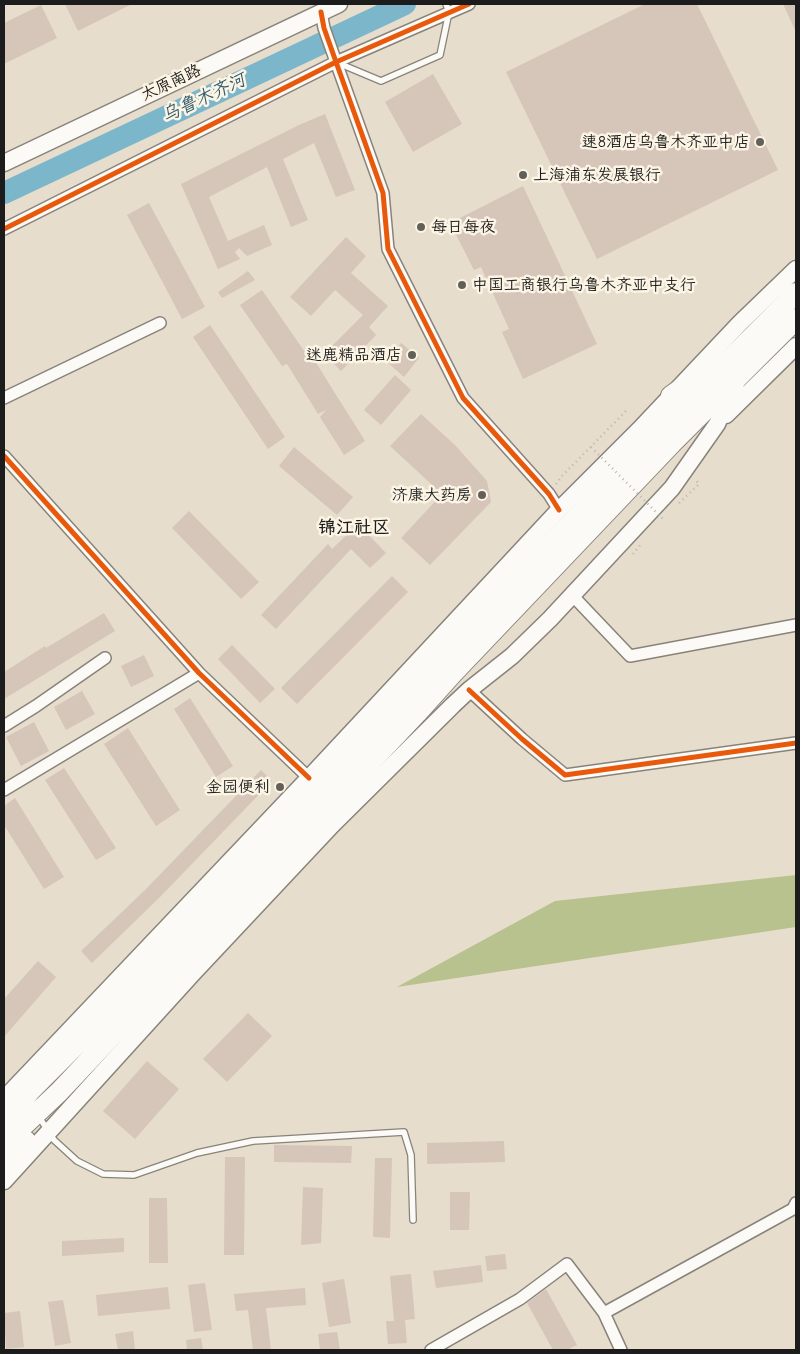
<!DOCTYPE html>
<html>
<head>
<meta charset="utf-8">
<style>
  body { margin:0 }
  #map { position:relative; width:800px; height:1354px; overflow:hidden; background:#e7ddcc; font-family:"Comic Neue",sans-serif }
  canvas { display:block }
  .frame { position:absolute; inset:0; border:5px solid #1c1c1c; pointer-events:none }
</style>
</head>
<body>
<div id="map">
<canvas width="800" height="1354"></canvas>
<div class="frame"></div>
</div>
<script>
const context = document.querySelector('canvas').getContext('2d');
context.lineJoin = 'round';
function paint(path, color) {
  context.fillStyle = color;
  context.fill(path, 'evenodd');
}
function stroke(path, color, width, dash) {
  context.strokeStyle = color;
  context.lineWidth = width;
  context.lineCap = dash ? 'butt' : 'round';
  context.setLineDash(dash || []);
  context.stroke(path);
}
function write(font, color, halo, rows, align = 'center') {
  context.font = font + ' "Comic Neue","LXGW WenKai TC",sans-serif';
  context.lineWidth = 5;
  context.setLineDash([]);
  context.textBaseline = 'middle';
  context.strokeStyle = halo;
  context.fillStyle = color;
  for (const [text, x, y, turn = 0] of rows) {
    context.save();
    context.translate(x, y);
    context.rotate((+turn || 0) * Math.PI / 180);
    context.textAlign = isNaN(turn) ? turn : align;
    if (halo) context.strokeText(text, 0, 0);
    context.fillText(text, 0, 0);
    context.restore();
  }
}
paint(new Path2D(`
  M796 875V927L397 987 555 901Z`), '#b8c28e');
stroke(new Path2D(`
  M4 193 405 4`), '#7cb6cb', 22);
paint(new Path2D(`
  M65 4H132L78 31Z
  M645 4H697L778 170 597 259 506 72Z
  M783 4H796V32Z
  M41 5 57 38 4 64V23Z
  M433 74 462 124 413 152 385 102Z
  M325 114 355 190 336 197 314 143 283 159 308 220 291 227 267 167 209 197 228 241 264 225 272 245 247 256 239 248 235 252 240 259 218 269 181 184 299 125Z
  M523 186 597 344 523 379 502 332 509 329 481 267 474 270 450 223Z
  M149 203 205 307 182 319 127 215Z
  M346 237 366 256 351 273 388 306 369 327 376 335 341 371 324 354 363 315 335 290 311 316 290 297Z
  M248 271 255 280 222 298 218 292Z
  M262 290 309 358H313L365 441 344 455 320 417 326 410 318 414 287 364 282 366 240 305Z
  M210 325 285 437 268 449 193 337Z
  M401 343 419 358 404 377 386 361Z
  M395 375 411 390 381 425 364 410Z
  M421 414 455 445 487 481 491 502 430 565 401 538 442 494 390 446Z
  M294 447 353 497 337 515 279 466Z
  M189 511 259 582 241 599 172 528Z
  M358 524 386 553 370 568 351 549 276 629 261 615 328 544 332 549Z
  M392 576 408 592 297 704 281 688Z
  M104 613 115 631 4 699V672L45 646 46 648Z
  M232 645 275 689 260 703 218 659Z
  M144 655 154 676 131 687 121 666Z
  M82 691 95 714 66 730 54 707Z
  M190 698 233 766 216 777 174 709Z
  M34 722 49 751 21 766 6 737Z
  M128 728 180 810 156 826 104 744Z
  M64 768 116 848 96 860 45 780Z
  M261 770 272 781 161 896 92 963 81 951 145 890Z
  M15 798 64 877 44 889 4 825V806Z
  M38 961 56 977 4 1037V999Z
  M248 1013 272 1036 227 1082 203 1059Z
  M147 1061 179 1089 135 1139 103 1111Z
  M504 1141 505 1162 427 1164V1143Z
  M274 1145 352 1146 351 1163 274 1162Z
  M225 1157H245L244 1255H224Z
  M375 1158H392L390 1238 373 1237Z
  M303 1187 323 1188 321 1243 301 1245Z
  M450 1192H470L469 1230H450Z
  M149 1198H167L168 1263H149Z
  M124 1238V1252L62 1256V1241Z
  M505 1254 507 1269 487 1271 485 1256Z
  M481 1265 483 1282 436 1288 433 1271Z
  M411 1274 415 1319 405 1320 407 1343 388 1344 386 1321H394L390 1276Z
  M344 1279 351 1323 329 1327 322 1283Z
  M205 1283 212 1330 194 1332 188 1285Z
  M168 1287 170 1309 98 1316 96 1295Z
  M305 1288 306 1305 266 1308 271 1350H253L248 1310 236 1311 234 1294Z
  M546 1289 577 1345 567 1350H553L527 1303Z
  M63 1300 71 1343 55 1346 48 1302Z
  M20 1311 24 1347 6 1349 4 1313Z
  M133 1331 135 1350H118L115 1334Z
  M337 1332 340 1350H320L318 1334Z
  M201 1338 203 1350H187L186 1340Z`), '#d6c5b9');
const lane = new Path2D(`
  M338 63 381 81 440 55 449 12 446 4
  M41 1120 54 1140 77 1161 103 1174 134 1175 197 1153 253 1141 404 1132 411 1155 413 1220`);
const street = new Path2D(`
  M321 12 324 28 336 62 383 193 388 249 463 398 549 494 559 510
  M4 229 336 62 469 4
  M4 398 160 323
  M4 456 199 673 309 778
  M572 595 630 656 796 625
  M469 690 522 739 565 775 796 743
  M4 726 36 706 105 658
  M4 790 199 673
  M604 1313 793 1209 796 1203
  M431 1350 520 1299 567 1264 604 1313 621 1350`);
const secondary = new Path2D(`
  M4 163 339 4
  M726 415 796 346
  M4 1099 309 778 559 510 639 430 740 323 796 269
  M4 1181 193 973 332 825 453 705 469 690 512 656 550 619 672 488 717 424 737 381`);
const highway = new Path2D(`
  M671 396 701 375
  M4 1122 30 1091 82 1039 429 672 680 409 796 293
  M4 1149 23 1126 59 1092 417 713 453 673 672 443 796 319
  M4 1169 26 1141`);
stroke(lane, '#88837a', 8);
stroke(street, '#88837a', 14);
stroke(secondary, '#88837a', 19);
stroke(highway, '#88837a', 22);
stroke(new Path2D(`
  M556 484 561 477 626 411
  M679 503 699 484 695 479
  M633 554 641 544`), '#b8b7b3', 2.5, [1, 4]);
stroke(lane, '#fbfaf7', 5.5);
stroke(street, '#fbfaf7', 11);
stroke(secondary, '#fbfaf7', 16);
stroke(highway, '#fbfaf7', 20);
stroke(new Path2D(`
  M591 447 663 519`), '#b8b7b3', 2.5, [1, 4]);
stroke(new Path2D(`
  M321 12 324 28 336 62 383 193 388 249 463 398 549 494 559 510
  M4 229 336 62 469 4
  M4 456 199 673 309 778
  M469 690 522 739 565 775 796 743`), '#e8590c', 5);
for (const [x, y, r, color] of [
  [760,142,5,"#63605a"],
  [523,175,5,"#63605a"],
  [421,227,5,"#63605a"],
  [462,285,5,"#63605a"],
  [412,355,5,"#63605a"],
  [482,495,5,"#63605a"],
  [280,787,5,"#63605a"]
]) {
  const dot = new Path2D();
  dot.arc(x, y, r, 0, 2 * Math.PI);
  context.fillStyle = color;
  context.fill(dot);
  stroke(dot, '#fcf5e5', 2);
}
write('16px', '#1c1c1c', '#fcf5e5', [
  ["太原南路",171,83,-25]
]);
write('16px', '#1c1c1c', '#fcf5e5', [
  ["速8酒店乌鲁木齐亚中店",750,142],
  ["上海浦东发展银行",533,175,"left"],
  ["每日每夜",431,227,"left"],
  ["中国工商银行乌鲁木齐亚中支行",472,285,"left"],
  ["迷鹿精品酒店",402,355],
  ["济康大药房",472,495],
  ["金园便利",270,787]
], 'right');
write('italic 18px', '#325a6b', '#fcf5e5', [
  ["乌鲁木齐河",204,98,-25]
]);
write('bold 18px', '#1c1c1c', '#fcf5e5', [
  ["锦江社区",354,528]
]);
</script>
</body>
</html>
